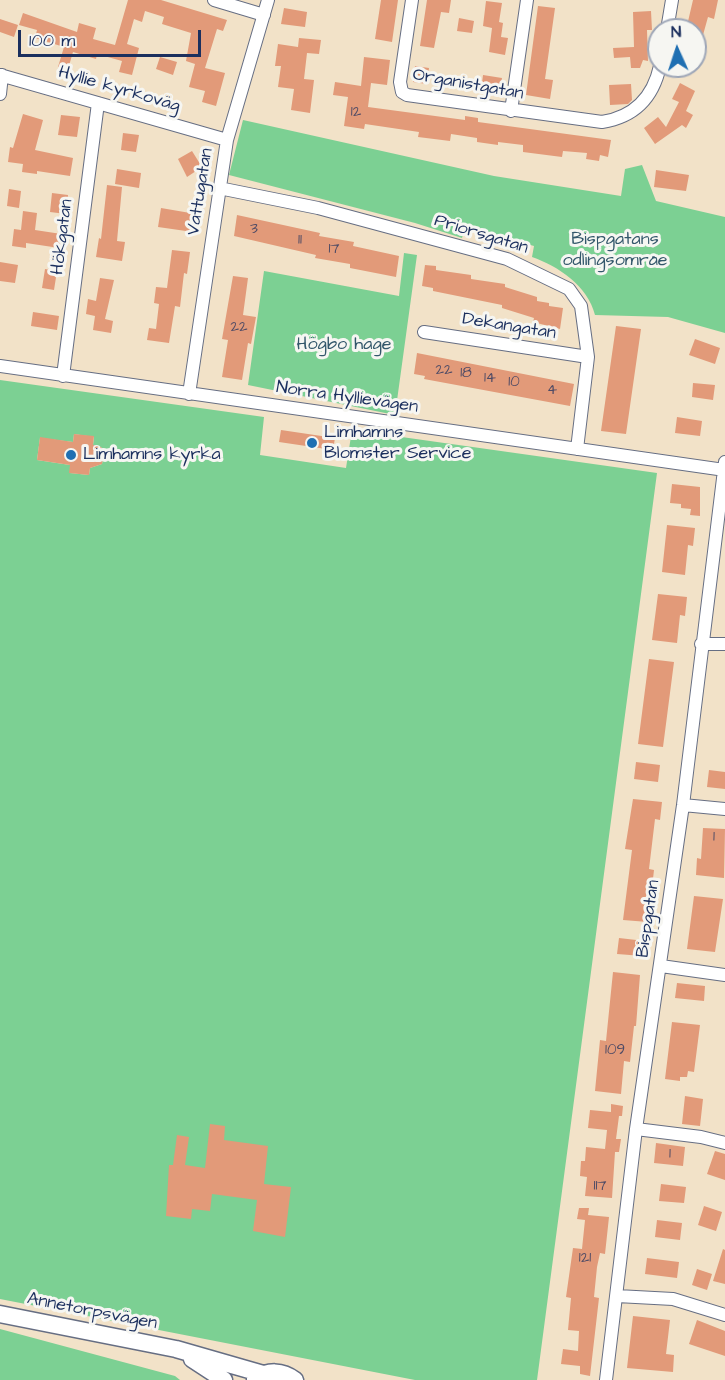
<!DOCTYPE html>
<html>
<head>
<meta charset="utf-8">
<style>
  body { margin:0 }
  #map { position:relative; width:725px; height:1380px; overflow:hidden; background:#f2e2c8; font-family:"Architects Daughter",sans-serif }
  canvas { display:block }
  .north { position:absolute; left:647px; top:18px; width:60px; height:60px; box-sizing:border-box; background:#f6f6f2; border:2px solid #9ea6b7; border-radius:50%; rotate:357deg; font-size:16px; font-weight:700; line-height:24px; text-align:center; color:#1b2f5e }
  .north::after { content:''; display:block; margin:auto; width:21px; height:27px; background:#1f6fb2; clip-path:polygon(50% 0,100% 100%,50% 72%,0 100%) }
  .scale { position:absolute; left:18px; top:30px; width:183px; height:27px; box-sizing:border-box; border:3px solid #1b2f5e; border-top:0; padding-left:8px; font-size:18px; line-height:21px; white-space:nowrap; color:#1b2f5e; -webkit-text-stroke:4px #f6f6f2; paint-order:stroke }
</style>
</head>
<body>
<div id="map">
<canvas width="725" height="1380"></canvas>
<div class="north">N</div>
<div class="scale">100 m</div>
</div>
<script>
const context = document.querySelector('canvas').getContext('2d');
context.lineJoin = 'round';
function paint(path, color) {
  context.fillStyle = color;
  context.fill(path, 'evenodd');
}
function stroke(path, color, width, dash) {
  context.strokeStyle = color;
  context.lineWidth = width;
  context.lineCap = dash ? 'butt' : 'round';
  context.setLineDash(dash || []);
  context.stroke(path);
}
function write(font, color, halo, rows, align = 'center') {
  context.font = font + ' "Architects Daughter",sans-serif';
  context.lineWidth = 6;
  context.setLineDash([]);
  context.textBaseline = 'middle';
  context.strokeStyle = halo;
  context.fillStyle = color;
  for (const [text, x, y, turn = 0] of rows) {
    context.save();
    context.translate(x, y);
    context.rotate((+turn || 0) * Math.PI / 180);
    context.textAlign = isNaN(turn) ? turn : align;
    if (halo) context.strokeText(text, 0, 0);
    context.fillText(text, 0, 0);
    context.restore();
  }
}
paint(new Path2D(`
  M243 120 494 176 621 196 625 169 642 165 656 201 725 217V333L668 317 595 315C588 286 558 266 532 257L534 246 465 227 462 238 415 223 229 175Z
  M404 253 417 255 395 415 248 385 264 271 399 296Z
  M0 380 264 417 260 455 346 468 352 430 657 473 537 1380H415L0 1299ZM74 434 94 437 93 445 101 447 104 452 102 464 90 468 89 475 70 473V465L37 460 40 438 73 442Z
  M0 1329 175 1376 180 1380H0Z`), '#7cd093');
paint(new Path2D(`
  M128 0H161L227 20 223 31 217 29 205 68 225 73 216 106 202 102 205 91 189 87 195 64 186 61 191 33 162 24 164 17 145 11 142 22 134 19 127 44 139 48 132 75 119 72 122 61 97 54 96 59 73 52 68 69 58 67 64 47 35 38 37 30 19 25 23 13 77 32 79 23 96 28 93 39 115 45Z
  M381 0H398L392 42 375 39Z
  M427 0H451L449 13 441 12 434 48 420 46Z
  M693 0H718L714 19 708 17 703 35 695 33V30H686Z
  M486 1 502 3 499 22 503 23 501 37 508 38 505 55 489 52 492 28 483 26Z
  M538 6 555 8 545 79 553 80 550 99 526 95Z
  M284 8 307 12 305 27 281 24Z
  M651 11 652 30H647L648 61 643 60 640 68H631L630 57 614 58 613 48 634 47 633 12Z
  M459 18 474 21 472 33 457 31Z
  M0 19 18 25 14 37 0 32Z
  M299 38 321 40 319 54 307 53 304 79 314 80 310 113 291 110 294 89 278 87 281 66H275L278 44 298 47Z
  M160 57 177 62 173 75 156 69Z
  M364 57 390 60 387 85 371 83 368 107 465 120V116L478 118V122L611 140 608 157 600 155 599 161 586 159 587 153 563 151 562 157 523 152V145L498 142V145L477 142V138L451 134 450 141 418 137 419 132 365 124 364 129 344 126 348 97 333 95 335 82 361 86Z
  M415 66 429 68 427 84 413 82Z
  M483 75 502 78 499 93 481 91Z
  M680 83 695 91 686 111 693 115 686 128 682 125 655 144 644 128 658 117 666 127 679 102 672 99Z
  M631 84 632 100 628 104 610 105 609 85Z
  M23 114 43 120 35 150 73 158 70 176 37 171V174L22 172 23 164 8 162 10 147 13 148Z
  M61 115 80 117 77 137 58 135Z
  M123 133 139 135 136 152 121 150Z
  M192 151 202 167 187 177 178 159Z
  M117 169 141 173 139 188 115 184Z
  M656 170 689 175 686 191 654 187Z
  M107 185 122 187 117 241 125 242 122 261 96 257 99 238 101 239Z
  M9 189 21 191 19 208 7 206Z
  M52 193 68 195 66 214 50 212Z
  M161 208 196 214 193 232 158 227Z
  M23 211 37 213 35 230 68 235 66 249 26 243V248L12 246 14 229 21 230Z
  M237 215 320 233 319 236 354 242 353 246 399 256 396 277 350 268V264L315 258 316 255 234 236Z
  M172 250 190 252 187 274 184 273 180 307 175 306 169 343 147 340 149 328 156 329 159 304 154 303 156 287 167 288Z
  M0 262 18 265 15 283 0 281Z
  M425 265 436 266V270L471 275V279L505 284V287L537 297V301L549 303V306L563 308 560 329 533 322 534 318 502 308V305L433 291V288L422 286Z
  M45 269 57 271 54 290 42 288Z
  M233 276 248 278 243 315 256 317 251 344 248 343 242 380 222 377 228 340 222 339Z
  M100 278 114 280 105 319 113 321 111 333 93 330 95 316 86 314 88 299 96 301Z
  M33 312 59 316 57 330 31 326Z
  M616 326 641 329 626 434 601 431Z
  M695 339 720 348 715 364 689 355Z
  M417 353 574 384 570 406 424 379 425 376 414 374Z
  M693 383 715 385 713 400 692 397Z
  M677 417 702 421 700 436 675 433Z
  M281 430 335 438 333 450 279 442Z
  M74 434 94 436 93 445 101 447 104 452 102 464 90 468 89 475 69 473 70 465 37 460 40 437 73 442Z
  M672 484 700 487V516L690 515 691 509 681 508V504L670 503Z
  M667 525 695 528 693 546 688 545 685 575 662 572Z
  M658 594 687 597 685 616 680 615 677 643 652 640Z
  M649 659 674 662 663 747 638 744Z
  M636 762 660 765 658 782 634 779Z
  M709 770 725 772V789L707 787Z
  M633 799 662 802 660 820 655 819 649 869 654 870 648 922 623 920 632 850 625 849Z
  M703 828 725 829 724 878 696 875 697 858 701 859Z
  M694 896 723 899 715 952 687 949Z
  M619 938 645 941 643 956 617 954Z
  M613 972 640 975 636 1026H634L630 1062 624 1061 621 1094 595 1091 600 1040 606 1041Z
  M677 983 705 986 704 1001 675 998Z
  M672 1022 700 1025 694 1072 688 1071 687 1077H680V1081L665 1079Z
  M685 1096 703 1099 700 1126 682 1124Z
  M611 1104 623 1106 622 1116H619L616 1139H621L619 1152H615L612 1198 585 1196 587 1177 580 1176 581 1161H585L586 1147 605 1149 607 1130 588 1128 590 1110 611 1112Z
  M210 1124 225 1126 224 1140 268 1146 264 1184 291 1187 285 1237 253 1231 257 1200 212 1194 210 1211 192 1209 191 1219 166 1216 169 1165H173L177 1135 189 1137 185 1165 205 1168Z
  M656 1143 685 1147 683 1166 654 1163Z
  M715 1151 725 1154V1180L707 1174Z
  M661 1184 686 1187 684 1203 659 1201Z
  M704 1206 722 1212 716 1231 698 1225Z
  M579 1208H589L588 1215 609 1217 605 1254 600 1253 597 1267 594 1297 599 1298 590 1376 580 1374V1366L561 1364 563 1349 578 1351 579 1331 568 1330 571 1298 566 1297 573 1248 582 1249 585 1220 577 1219Z
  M657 1220 682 1223 680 1240 655 1237Z
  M723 1249 725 1250V1284L713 1281Z
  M647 1258 679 1262 677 1278 645 1274Z
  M697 1269 712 1274 707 1290 692 1285Z
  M633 1316 670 1320 666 1354 674 1355 673 1372 627 1368Z
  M697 1320 725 1331V1356L689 1344Z`), '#e29a79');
const street = new Path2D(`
  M214 0 264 15
  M412 0 400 82 402 92 407 95 602 122C634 117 653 98 660 66
  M667 30 672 0
  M0 75 227 140
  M0 94 2 75
  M511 111 527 0
  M219 188 318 208 507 259 569 289 581 306 588 357 577 449
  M424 332 588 357
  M0 366 725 470
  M63 376 98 103
  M189 394 227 140 268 0
  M701 644H725
  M683 805 725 809
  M661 966 725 975
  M636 1129 701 1137 725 1143
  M617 1296 673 1299 725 1315
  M606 1380 636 1129 683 805 725 462`);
const secondary = new Path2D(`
  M0 1314 176 1349 263 1374
  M192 1359 224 1380
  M255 1379C268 1370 282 1370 295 1380`);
stroke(street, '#666e83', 14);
stroke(secondary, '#666e83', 19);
stroke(street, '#fff', 12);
stroke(secondary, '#fff', 16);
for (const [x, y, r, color] of [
  [312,443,6,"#1f6fb2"],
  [71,455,6,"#1f6fb2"]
]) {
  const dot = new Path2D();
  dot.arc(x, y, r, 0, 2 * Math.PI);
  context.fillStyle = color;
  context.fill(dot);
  stroke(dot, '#f6f6f2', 2);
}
write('15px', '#4d4a65', null, [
  ["12",356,113],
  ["3",254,230],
  ["11",300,241],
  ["17",334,250],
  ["22",239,328],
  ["22",444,371],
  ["18",466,374],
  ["14",490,379],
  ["10",514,383],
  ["4",552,391],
  ["1",714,838],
  ["109",615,1051],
  ["1",670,1155],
  ["117",600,1187],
  ["121",585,1259]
]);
write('18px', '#1b2f5e', '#f6f6f2', [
  ["Organistgatan",468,85,10],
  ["Hyllie kyrkoväg",119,90,16],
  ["Vattugatan",201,192,-81],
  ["Priorsgatan",481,235,17],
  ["Hökgatan",63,237,-83],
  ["Dekangatan",509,327,9],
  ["Norra Hyllievägen",347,398,8],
  ["Bispgatan",649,919,-82],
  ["Annetorpsvägen",92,1312,11]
]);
write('18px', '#33576b', '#f6f6f2', [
  ["Bispgatans",615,240],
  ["odlingsområe",615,261],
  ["Högbo hage",344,345]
]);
write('18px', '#1b2f5e', '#f6f6f2', [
  ["Limhamns",324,433],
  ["Blomster Service",324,454],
  ["Limhamns kyrka",83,455]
], 'left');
</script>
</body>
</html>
